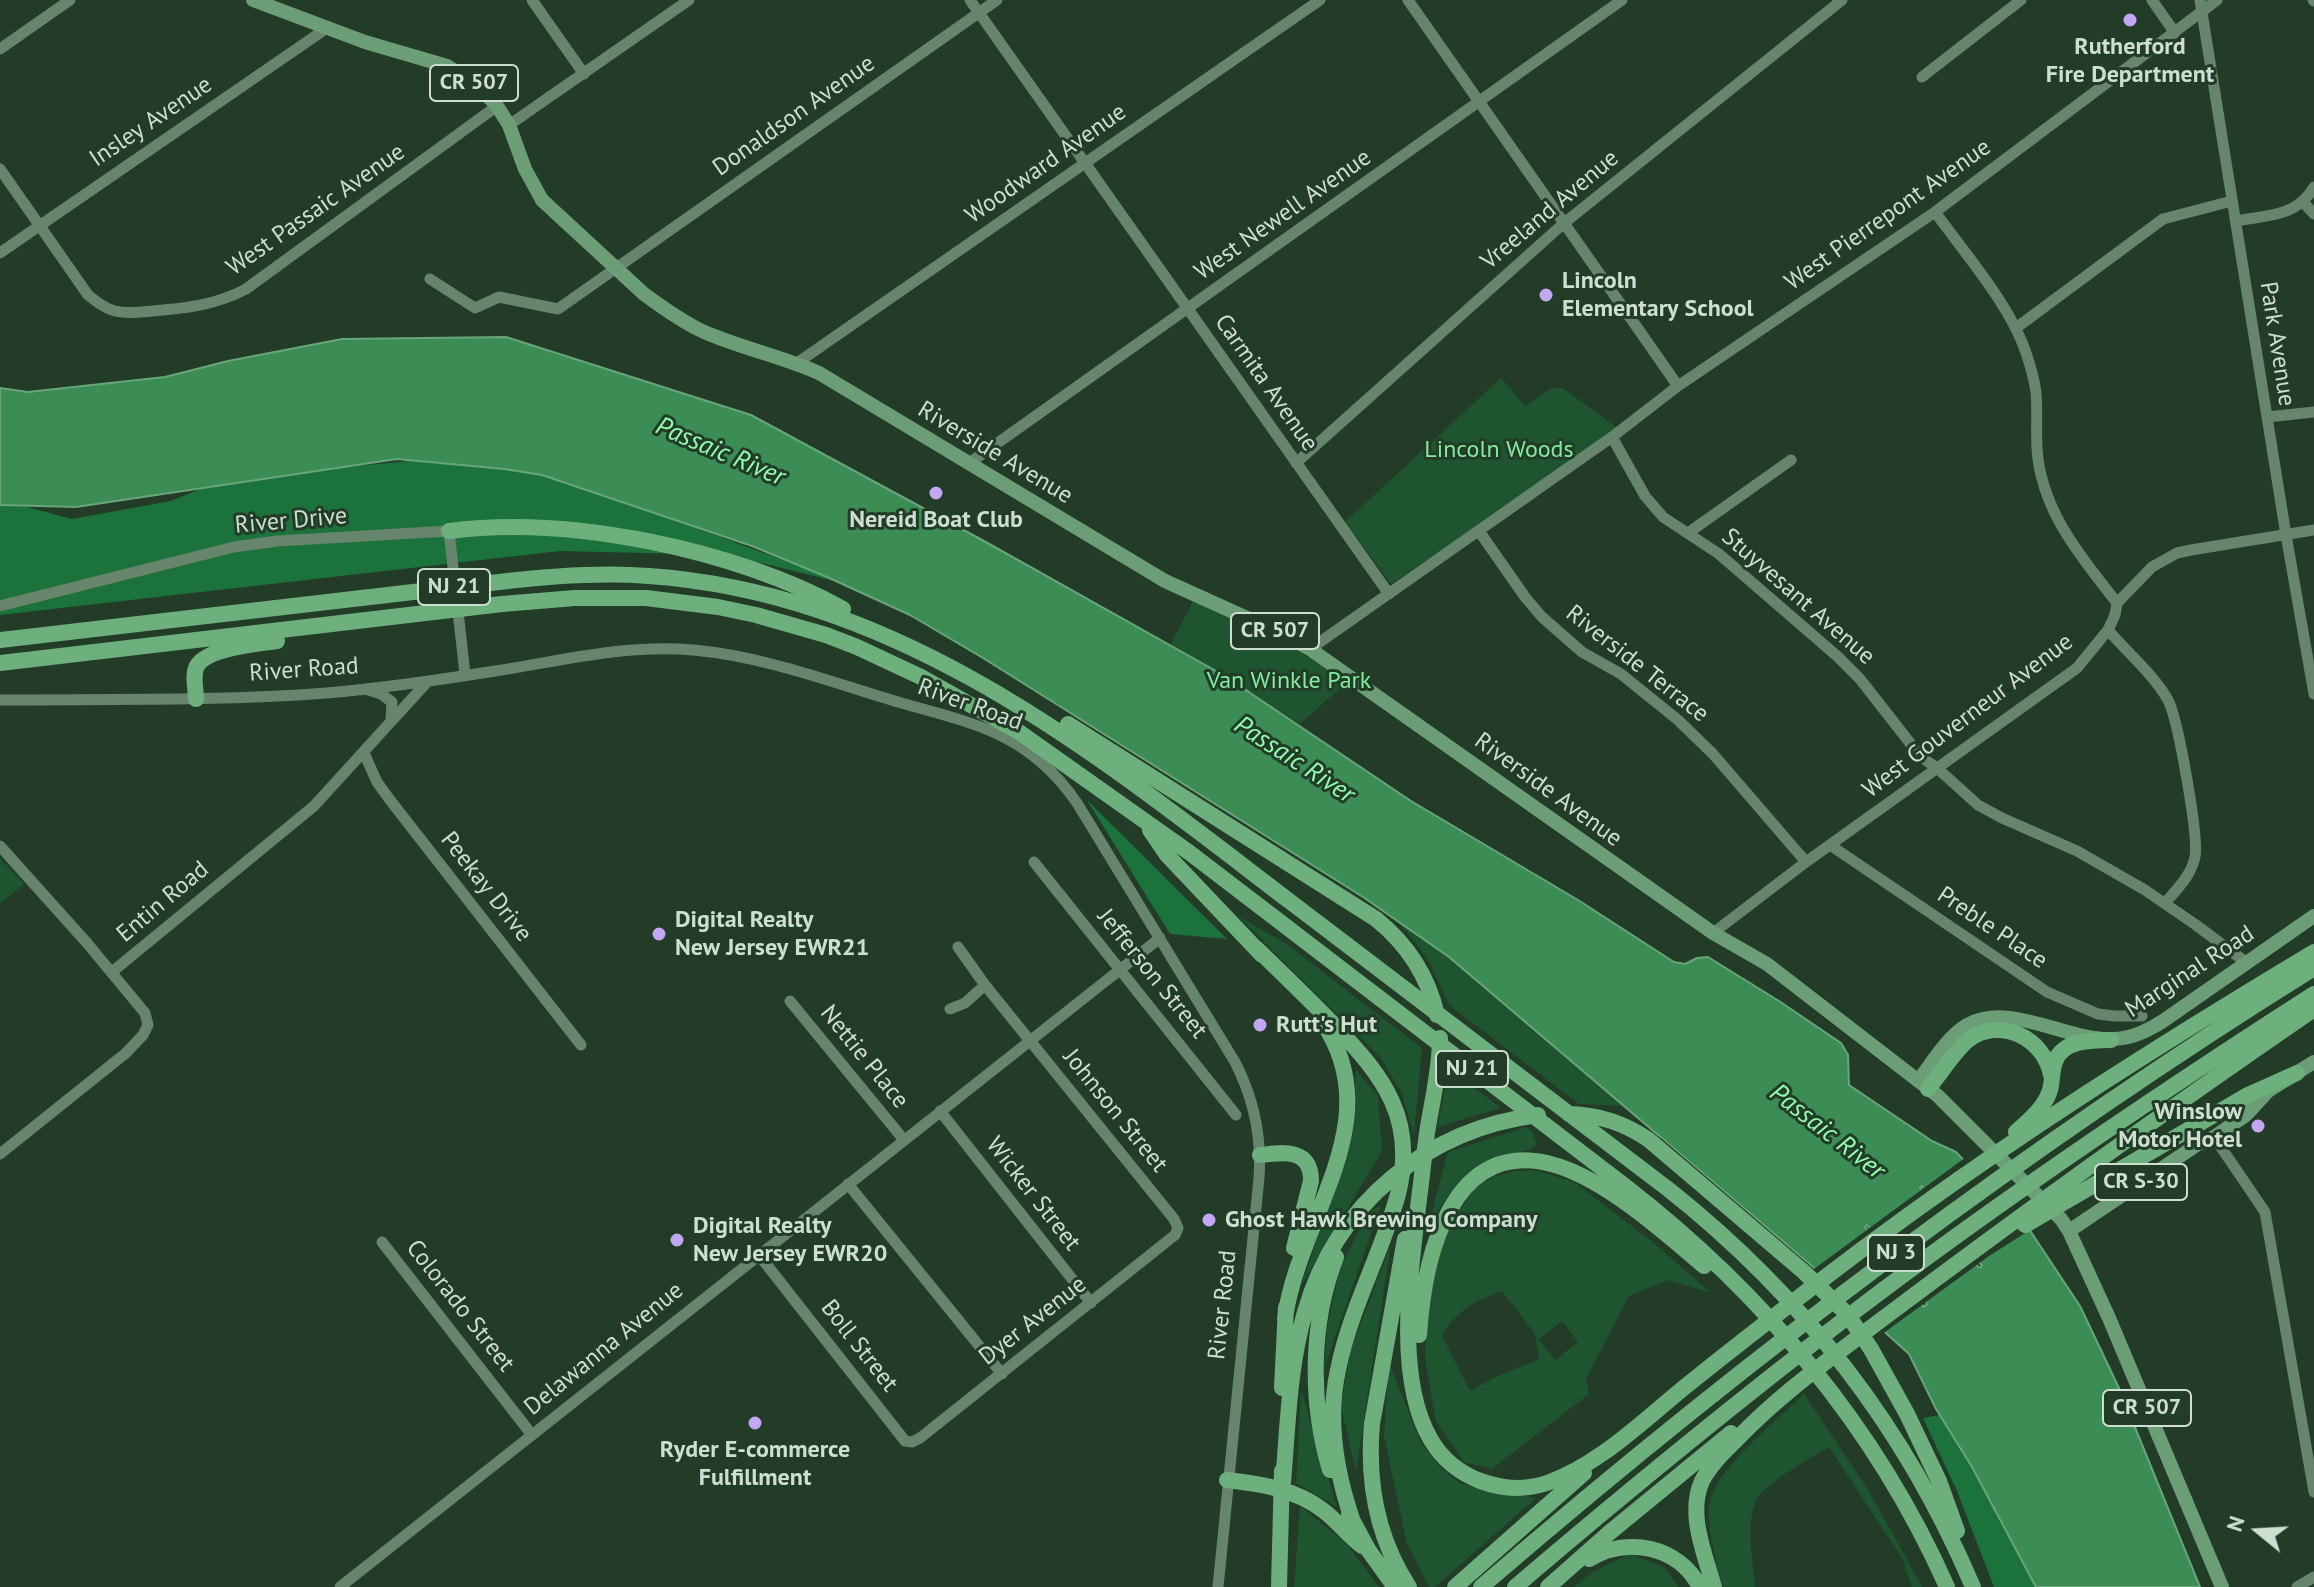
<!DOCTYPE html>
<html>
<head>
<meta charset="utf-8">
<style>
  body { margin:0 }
  #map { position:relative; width:2314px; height:1587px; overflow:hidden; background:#223c28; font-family:"PT Sans",sans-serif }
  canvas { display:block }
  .north { position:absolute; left:2218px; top:1491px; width:80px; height:80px; -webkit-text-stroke:6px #223c28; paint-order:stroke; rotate:288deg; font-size:22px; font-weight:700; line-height:32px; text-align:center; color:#ceded1 }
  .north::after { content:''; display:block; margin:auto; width:28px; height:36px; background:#ceded1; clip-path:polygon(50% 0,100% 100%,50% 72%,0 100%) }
</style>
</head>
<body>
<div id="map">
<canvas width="2314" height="1587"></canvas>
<div class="north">N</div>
</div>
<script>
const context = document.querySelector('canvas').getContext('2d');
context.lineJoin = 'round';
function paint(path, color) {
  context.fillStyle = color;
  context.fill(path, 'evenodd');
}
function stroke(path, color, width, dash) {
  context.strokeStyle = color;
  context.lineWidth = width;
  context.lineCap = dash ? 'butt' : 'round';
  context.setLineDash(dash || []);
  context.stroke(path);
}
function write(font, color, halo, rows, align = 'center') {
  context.font = font + ' "PT Sans",sans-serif';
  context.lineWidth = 6;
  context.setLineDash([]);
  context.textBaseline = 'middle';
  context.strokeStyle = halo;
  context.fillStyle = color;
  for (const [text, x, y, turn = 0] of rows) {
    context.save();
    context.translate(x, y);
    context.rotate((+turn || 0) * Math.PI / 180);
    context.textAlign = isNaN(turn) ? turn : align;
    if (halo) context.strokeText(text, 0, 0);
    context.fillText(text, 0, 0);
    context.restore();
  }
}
paint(new Path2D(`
  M1501 378 1525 406 1552 388H1563L1618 429 1606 440 1391 584 1345 522Z
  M1193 601 1276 638 1348 681 1300 724 1171 644Z
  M0 858 24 884 0 904Z
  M1238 916 1285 943 1422 1048 1414 1135 1402 1094 1381 1058Z
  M1395 919 1449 957 1623 1106 1579 1104 1449 1005 1430 964 1416 943Z
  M1449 1069 1501 1108 1437 1127Z
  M1356 1070 1378 1096 1382 1151 1301 1286 1353 1133Z
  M1526 1127 1532 1131 1537 1145C1524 1154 1510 1153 1496 1158 1459 1171 1442 1203 1426 1235L1448 1152Z
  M1535 1170 1574 1182 1654 1243 1711 1293 1668 1280 1629 1296 1586 1379 1589 1394 1492 1469 1464 1462 1436 1422 1425 1359 1427 1318 1432 1287 1444 1240 1451 1221 1475 1188 1493 1177 1514 1171ZM1502 1291 1535 1334 1539 1359 1493 1378 1470 1391 1442 1336C1458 1309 1473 1302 1502 1291ZM1562 1321 1578 1342 1555 1360 1539 1339Z
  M1381 1205 1324 1369 1327 1328 1340 1268 1368 1213Z
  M1391 1244 1356 1472 1341 1407 1350 1352Z
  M1389 1363 1420 1441 1440 1467 1461 1484 1536 1498 1435 1587H1429L1407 1544 1384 1436Z
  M1301 1391 1337 1507 1296 1483Z
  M1804 1394 1867 1488 1922 1587H1912L1902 1558 1829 1447C1810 1459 1769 1480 1757 1499 1745 1520 1753 1563 1755 1587H1723C1717 1565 1705 1523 1710 1501 1716 1470 1780 1417 1804 1394Z
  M1300 1506 1347 1544 1379 1587H1294Z
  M1629 1554 1664 1567 1679 1587H1574L1591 1573Z`), '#1f5430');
paint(new Path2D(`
  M502 457 851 585 729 555 560 551 0 615V500L72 519 171 501 225 479 408 461Z
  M1087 800 1227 939 1170 934Z
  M1940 1415 1972 1467 2036 1587H1994L1957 1491 1923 1418Z`), '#1c723b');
const water = new Path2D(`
  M506 337 751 415 984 541 1225 676 1411 801 1578 900 1674 962 1685 964 1697 958 1708 957 1779 1001 1841 1043 1848 1055 1849 1085 1932 1141 1956 1152 2031 1232 2080 1306 2119 1388 2200 1587H2036L1972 1467 1936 1409 1909 1354 1813 1267 1449 957 1363 897 983 658 910 615 827 577 752 546 542 475 504 469 397 459 76 507 0 505V388L28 392 165 377 228 361 342 339ZM1922 1186 1982 1266 1979 1268 1920 1188ZM1867 1225 1927 1304 1924 1307 1865 1227Z`);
paint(water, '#3c8d55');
stroke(water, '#68a57a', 2);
paint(new Path2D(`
  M1631 1118 1662 1139 1814 1269 1966 1157 2033 1228 1989 1256 1881 1335 1810 1270Z`), '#223c28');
stroke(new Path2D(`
  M532 0 584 74
  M970 0 1389 594
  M1408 0 1678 386
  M2152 0 2175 33
  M2200 0 2286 535 2314 694
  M2313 0 2314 1
  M0 49 70 0
  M1922 77 2021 0
  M509 125 689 0
  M0 169 88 295C97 302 104 308 115 311 128 314 141 312 153 311 187 308 216 305 246 289L497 106
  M2303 202 2314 214
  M1935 212C1964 252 2009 304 2025 350 2030 364 2034 378 2036 392 2038 414 2035 437 2038 459 2046 517 2083 559 2117 603
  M2236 221C2267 215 2297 217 2314 187
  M0 253 327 28
  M430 279 475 308 499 297 558 309 997 0
  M2016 328 2163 219 2232 201
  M797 363 1320 0
  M2267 417 2314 412
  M1612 437 1645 496 1663 517 1719 554 1837 656 1860 679 1921 757 1937 768 1978 805 2002 818 2077 851 2145 890 2196 925 2247 963
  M1296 463 1563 224 1842 0
  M968 464 1622 0
  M1479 531 1525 597 1542 617 1582 652 1621 674 1678 720 1713 754 1806 862
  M1688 533 1791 460
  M0 606 234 547 277 541 449 531 465 674
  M2108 630C2127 652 2154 675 2168 700 2178 719 2199 837 2195 857 2191 876 2177 889 2165 903
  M1310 649 1612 437 1678 386 1935 212 2217 0
  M368 690 381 694 392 702 391 721
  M0 700C109 699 218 701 327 693 383 688 439 680 495 671 561 661 625 644 693 650 763 656 831 682 898 702 975 724 1029 733 1077 803L1235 1062C1254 1099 1262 1136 1259 1178L1218 1587
  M364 753 377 782 390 800 581 1045
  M1830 845 2047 992 2098 1014 2115 1016H2142
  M0 846 87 943 145 1013 148 1025 143 1035 126 1053 0 1154
  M1034 862 1236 1115
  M1713 933 1806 862 2077 668 2108 630 2115 615 2117 603 2152 567 2177 553 2191 550 2314 530
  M112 972 314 806 428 681
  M790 1001 904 1140
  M950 1009 965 1003 985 985
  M940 1111 1091 1303
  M2214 1137 2265 1212 2314 1492
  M848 1184 1002 1374
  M382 1242 532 1435
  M759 1255 905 1441 912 1442 920 1438 1175 1235 1178 1228 1174 1219 985 985 958 947
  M340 1587 1160 938
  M2297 1587 2314 1577`), '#67846d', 11);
stroke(new Path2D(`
  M253 0 365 42 447 66 477 85 497 106 509 125 525 169 542 200 644 294C663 308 681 321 702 331 740 348 781 356 819 373L1165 581 1280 633 1310 649 1713 933 1767 964 1938 1096 2061 1219 2069 1231 2109 1318 2222 1587
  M1918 1081C1932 1063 1947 1037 1967 1025 2010 1001 2066 1041 2112 1039 2131 1039 2147 1031 2163 1021L2314 916
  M2069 1231 2198 1144 2214 1137 2246 1115 2268 1091 2314 1062`), '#6b9e77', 14);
stroke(new Path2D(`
  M449 531C570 515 737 550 843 609
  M0 640 499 582C549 576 599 572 649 576 902 594 1095 753 1288 900 1415 996 1541 1093 1668 1189 1802 1295 1906 1429 1973 1587
  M0 663 502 604 575 598H646L718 607 756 615 826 635 857 647 921 677 1019 732 1190 853 1625 1186C1763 1293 1876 1427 1947 1587
  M196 699C196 689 192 675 197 666 207 648 258 644 277 641
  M1068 724 1376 919C1407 944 1428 976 1437 1015
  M1150 830 1167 855 1262 955
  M1256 948C1283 974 1309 999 1335 1026 1383 1076 1417 1119 1398 1194 1382 1253 1350 1309 1338 1370 1327 1420 1336 1473 1353 1522
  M1440 1038C1440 1070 1432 1101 1427 1133 1424 1155 1422 1177 1419 1199 1411 1268 1394 1378 1431 1440 1454 1479 1504 1497 1547 1483 1599 1465 1644 1420 1686 1386 1742 1341 1799 1297 1856 1254 2002 1144 2157 1046 2314 952
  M1928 1089C1941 1073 1953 1053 1968 1040 2000 1016 2044 1038 2051 1075
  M1569 1114C1600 1115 1624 1123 1649 1140L1804 1272 1847 1314 1871 1349 1907 1414 1939 1481 1957 1531
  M2016 1132C2028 1121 2043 1109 2049 1093 2053 1083 2051 1072 2055 1062 2062 1040 2092 1040 2111 1040
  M1260 1155C1283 1152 1311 1148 1311 1181L1294 1248
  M2025 1225 2248 1095 2297 1073
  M1405 1239 1372 1424C1367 1481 1377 1538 1409 1587
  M1285 1318C1299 1217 1390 1122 1323 1023
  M1419 1335C1424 1258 1451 1132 1558 1166 1608 1182 1664 1232 1704 1266
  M1282 1388 1286 1307
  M1330 1470C1310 1403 1310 1324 1336 1257
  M1227 1480C1262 1484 1296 1489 1324 1511 1338 1522 1348 1535 1362 1546
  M1283 1482C1288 1425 1289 1366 1305 1312 1336 1204 1427 1129 1538 1115
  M1349 1514 1369 1551 1395 1587
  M1589 1559C1628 1536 1678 1546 1700 1587
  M1279 1587 1282 1471
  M1455 1587 1584 1473
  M1481 1587C1743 1361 2020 1151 2314 968
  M1515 1587C1624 1494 1735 1403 1850 1315 1999 1201 2155 1096 2314 994
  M1548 1587 1609 1533 1731 1433
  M1714 1587C1705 1554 1687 1514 1702 1481 1710 1465 1724 1452 1737 1439 1780 1394 1831 1358 1881 1320 2023 1213 2167 1110 2314 1009`), '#6db07d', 16);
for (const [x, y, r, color] of [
  [2130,20,8,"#c3a7f2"],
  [1546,295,8,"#c3a7f2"],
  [936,493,8,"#c3a7f2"],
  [659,934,8,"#c3a7f2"],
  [1260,1025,8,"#c3a7f2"],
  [2258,1126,8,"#c3a7f2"],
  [1209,1220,8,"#c3a7f2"],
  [677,1240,8,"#c3a7f2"],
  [755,1423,8,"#c3a7f2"]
]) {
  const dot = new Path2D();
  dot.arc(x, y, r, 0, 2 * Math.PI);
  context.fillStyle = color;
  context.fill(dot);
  stroke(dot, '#223c28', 3);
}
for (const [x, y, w] of [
  [474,83,88],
  [454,587,72],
  [1275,631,88],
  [1472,1069,72],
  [2141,1182,92],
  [1896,1253,56],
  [2147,1408,88]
]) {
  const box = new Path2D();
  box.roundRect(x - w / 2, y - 18, w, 36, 6);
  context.fillStyle = '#223c28';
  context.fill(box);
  stroke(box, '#ceded1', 2);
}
write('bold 22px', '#ceded1', null, [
  ["CR 507",474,83],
  ["NJ 21",454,587],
  ["CR 507",1275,631],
  ["NJ 21",1472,1069],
  ["CR S-30",2141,1182],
  ["NJ 3",1896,1253],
  ["CR 507",2147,1408]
]);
write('bold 24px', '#ceded1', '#223c28', [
  ["Rutherford",2130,47,"center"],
  ["Fire Department",2130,75,"center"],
  ["Lincoln",1562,281],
  ["Elementary School",1562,309],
  ["Nereid Boat Club",936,520,"center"],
  ["Digital Realty",675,920],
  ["New Jersey EWR21",675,948],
  ["Rutt's Hut",1276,1025],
  ["Winslow",2242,1112,"right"],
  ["Motor Hotel",2242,1140,"right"],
  ["Ghost Hawk Brewing Company",1225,1220],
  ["Digital Realty",693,1226],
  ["New Jersey EWR20",693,1254],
  ["Ryder E-commerce",755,1450,"center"],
  ["Fulfillment",755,1478,"center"]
], 'left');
write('24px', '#ceded1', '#223c28', [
  ["Donaldson Avenue",794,116,-35],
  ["Insley Avenue",151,122,-34],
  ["Woodward Avenue",1046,164,-35],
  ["West Passaic Avenue",316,210,-35],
  ["Vreeland Avenue",1550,210,-40],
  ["West Newell Avenue",1283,215,-35],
  ["West Pierrepont Avenue",1888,215,-35],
  ["Park Avenue",2277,344,81],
  ["Carmita Avenue",1266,383,55],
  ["Riverside Avenue",995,453,31],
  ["River Drive",291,521,-5],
  ["Stuyvesant Avenue",1798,597,41],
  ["Riverside Terrace",1637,664,38],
  ["River Road",304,670,-4],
  ["River Road",970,705,20],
  ["West Gouverneur Avenue",1968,716,-37],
  ["Riverside Avenue",1548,790,36],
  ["Peekay Drive",486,887,52],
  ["Entin Road",163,902,-40],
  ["Preble Place",1992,928,34],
  ["Marginal Road",2190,972,-33],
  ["Jefferson Street",1152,974,51],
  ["Nettie Place",864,1057,51],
  ["Johnson Street",1115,1111,51],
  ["Wicker Street",1033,1194,52],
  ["River Road",1223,1305,-84],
  ["Colorado Street",460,1306,52],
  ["Dyer Avenue",1033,1321,-38],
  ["Boll Street",859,1346,52],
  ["Delawanna Avenue",604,1349,-39]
]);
write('24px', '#82ed9e', '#223c28', [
  ["Lincoln Woods",1499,450],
  ["Van Winkle Park",1289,681]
]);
write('italic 26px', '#92fdae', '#223c28', [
  ["Passaic River",720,452,23],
  ["Passaic River",1294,760,33],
  ["Passaic River",1827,1132,38]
]);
</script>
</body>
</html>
